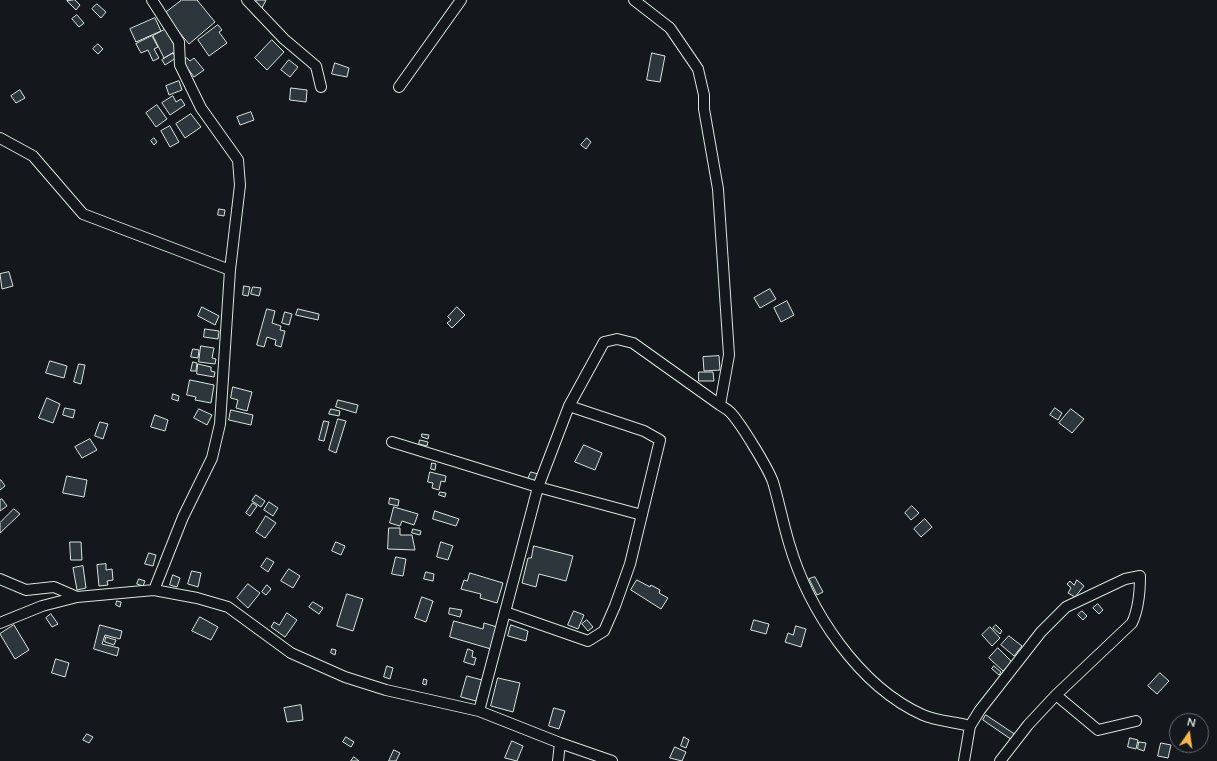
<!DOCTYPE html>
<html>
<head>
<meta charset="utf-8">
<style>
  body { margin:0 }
  #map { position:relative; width:1217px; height:761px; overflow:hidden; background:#14181c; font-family:Lato,sans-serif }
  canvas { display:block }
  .north { position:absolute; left:1169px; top:713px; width:40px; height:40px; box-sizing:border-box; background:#14181c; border:1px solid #626a69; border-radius:50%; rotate:13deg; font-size:11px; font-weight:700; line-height:16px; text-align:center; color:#d8e6dc }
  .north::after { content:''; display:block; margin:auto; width:14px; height:18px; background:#ffb74d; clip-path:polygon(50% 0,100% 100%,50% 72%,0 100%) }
</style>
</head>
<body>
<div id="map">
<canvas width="1217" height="761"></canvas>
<div class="north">N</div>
</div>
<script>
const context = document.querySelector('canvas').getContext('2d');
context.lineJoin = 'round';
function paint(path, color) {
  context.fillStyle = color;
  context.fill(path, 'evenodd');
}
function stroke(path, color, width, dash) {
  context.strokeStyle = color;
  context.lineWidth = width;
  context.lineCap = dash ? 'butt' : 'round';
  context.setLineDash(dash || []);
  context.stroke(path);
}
const building = new Path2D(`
  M75 0 80 5 76 10 67 1Z
  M182 0H197L215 22 189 44 164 14Z
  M257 0H266L262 8 254 4Z
  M97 4 106 12 101 18 92 9Z
  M77 15 84 23 79 27 72 19Z
  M155 18 161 31 136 42 130 29Z
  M218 25 222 30 219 32 227 43 209 56 198 40Z
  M166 29 177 51 164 58 153 36Z
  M152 36 158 47 154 49 159 58 153 61 148 50 141 53 136 44Z
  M272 40 284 52 267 70 255 58Z
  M98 44 103 49 98 54 93 49Z
  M173 53 176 58 165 65 162 60Z
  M652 53 665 56 660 82 647 80Z
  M187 58 190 61 194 58 204 70 194 77 182 61Z
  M289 60 298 67 290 77 281 70Z
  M335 63 349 68 347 77 332 74Z
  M179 81 182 90 169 95 166 86Z
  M291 88 307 90 306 102 290 100Z
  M20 90 25 98 16 103 11 96Z
  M173 96 176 102 181 99 185 105 170 115 162 103Z
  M157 105 167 119 156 127 146 113Z
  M251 112 254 120 240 125 237 117Z
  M191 114 201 127 185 138 176 124Z
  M170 126 179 142 170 147 161 131Z
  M154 138 157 142 154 145 151 141Z
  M587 138 591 142 586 149 581 145Z
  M219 209 225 210 224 216 218 215Z
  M9 272 13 286 2 289 0 274Z
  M244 286 250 287 248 296 243 295Z
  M253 287 261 288 259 296 251 294Z
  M770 289 776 299 760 308 754 298Z
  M787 301 794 315 781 322 774 308Z
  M202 307 219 316 215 325 198 316Z
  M457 307 465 315 452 328 447 323 451 320 448 317Z
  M267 309 275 311 272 323 281 326 280 330 285 331 281 347 275 345 276 340 267 337 264 347 257 345Z
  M298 309 319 314 318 320 296 315Z
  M285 312 292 314 289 325 282 323Z
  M205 329 219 331 218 339 204 337Z
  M201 346 214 348 212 358 216 359 215 364 199 362Z
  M193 349 199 350 198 358 191 357Z
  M719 356 720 370 704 371 703 357Z
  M50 361 67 366 64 378 46 373Z
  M193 362 197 363 196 371H191Z
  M79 364 85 365 81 384 74 382Z
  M198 364 211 367V371L215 372 214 377 197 374Z
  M699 372H713L714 381H699Z
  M190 380 214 385 211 403 195 400 196 397 187 395Z
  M233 387 252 392 247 411 236 408 238 400 231 398Z
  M173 394 179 396 178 401 172 399Z
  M47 398 60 404 53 423 39 418Z
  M338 400 358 405 356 413 336 407Z
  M65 408 75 410 73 418 63 415Z
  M1055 408 1062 413 1058 420 1050 415Z
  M199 409 212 415 207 425 194 418Z
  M331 409 340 411 339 416 329 414Z
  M1071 409 1084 419 1072 433 1059 423Z
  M231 410 253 415 251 425 229 420Z
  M155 415 168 420 165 431 151 427Z
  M338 419 346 421 336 453 329 450Z
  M324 421 329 422 324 441 319 440Z
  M100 422 108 424 103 439 95 436Z
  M422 434 429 435 428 439 422 437Z
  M90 439 97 450 82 458 75 447Z
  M420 440 428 442 427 446 419 444Z
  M584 445 602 453 595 470 575 462Z
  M432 463 436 464 435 470 431 469Z
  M430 472 446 476 445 482 441 481 439 490 432 488 433 483 428 482Z
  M531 472 538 474 536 481 528 479Z
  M67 476 87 480 84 497 63 493Z
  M0 480H1L5 486 0 490Z
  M440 492 446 493 445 497 439 495Z
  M256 495 265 501 261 507 252 501Z
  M390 498 399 500 398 506 389 504Z
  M2 499 7 506 0 511V500Z
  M269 502 278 508 273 516 264 510Z
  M253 503 257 506 250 516 246 513Z
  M912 506 919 513 911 520 905 513Z
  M394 507 418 514 414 525 402 521 400 526 390 523Z
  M14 509 20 514 0 533V523Z
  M435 511 459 519 456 526 433 519Z
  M266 516 276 523 265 538 256 532Z
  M925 519 932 527 921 537 914 529Z
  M389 528H400V535H412L415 550 388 549Z
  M413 529 421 531 420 535 412 533Z
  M70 542H81L82 560H71Z
  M336 542 345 546 341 555 332 551Z
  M441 542 453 546 448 560 437 557Z
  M534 546 573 556 566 581 539 574 536 587 522 583 528 558H531Z
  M149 553 156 555 153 566 145 564Z
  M396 557 406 559 403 576 392 574Z
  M267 558 274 562 268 572 261 567Z
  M106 564V570L112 569 113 580 107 581 108 585 99 586 97 565Z
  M83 566 86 588 77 590 73 568Z
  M289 569 300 576 293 588 281 581Z
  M192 571 201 573 198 587 188 584Z
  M426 572 434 574 433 581 424 579Z
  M470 573 503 583 497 603 480 598 481 594 461 589 464 580 467 581Z
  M173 575 180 578 177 587 170 585Z
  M815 577 823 592 817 595 809 579Z
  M139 579 145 581 143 586 137 584Z
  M637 580 650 587 651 585 660 590 659 593 668 598 661 609 631 590Z
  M1077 580 1084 586 1075 597 1068 593 1071 588 1067 584 1070 581 1074 585Z
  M248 584 260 593 248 608 237 598Z
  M267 585 271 589 266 595 262 592Z
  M347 594 363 599 353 631 337 626Z
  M422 597 433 601 426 622 415 618Z
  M117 601 121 602 120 607 116 605Z
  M313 602 323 608 319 614 309 607Z
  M1098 604 1103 610 1099 614 1093 608Z
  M450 608 462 610 460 617 449 614Z
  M574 611 584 615 578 629 568 625Z
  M1082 611 1087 616 1083 620 1078 615Z
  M287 613 297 620 285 637 271 627 274 622 279 625Z
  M51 614 58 624 52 627 46 618Z
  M200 617 218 627 211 640 192 631Z
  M587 620 593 627 588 631 582 624Z
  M754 620 769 624 766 634 751 630Z
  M454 621 483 629 484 623 497 627 491 649 450 637Z
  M14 625 29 650 15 659 0 634Z
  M100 625 122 631 120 639 105 635 102 644 119 648 117 656 94 649Z
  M511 625 528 631 526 641 508 636Z
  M996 625 1002 631 1000 634 993 628Z
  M796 626 806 629 801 647 785 642 788 633 793 635Z
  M990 627 1000 638 992 646 982 635Z
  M1009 636 1022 646 1014 656 1001 645Z
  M106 637 116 640 114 645 105 642Z
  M998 648 1012 662 1003 671 989 658Z
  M332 649 336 650 335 655 331 653Z
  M468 649 473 651 472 657 476 658 474 665 464 662Z
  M56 659 69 663 65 677 52 673Z
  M387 666 393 668 390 679 384 677Z
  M994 666 1001 672 999 675 992 669Z
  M1160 673 1169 681 1157 694 1148 686Z
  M467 676 482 680 476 701 461 697Z
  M498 678 520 683 513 712 491 706Z
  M424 679 427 680 426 685 423 684Z
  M301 705 303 720 287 722 284 708Z
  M554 708 565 711 559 729 549 726Z
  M986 715 1016 735 1012 740 983 720Z
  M87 734 93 737 89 743 83 740Z
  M346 737 354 742 351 747 343 742Z
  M684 737 689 740 686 748 681 746Z
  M1130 738 1138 740 1136 749 1128 747Z
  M512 741 523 746 517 761 505 758Z
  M1139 742 1146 743 1144 751 1138 749Z
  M1161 743 1171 745 1168 758 1158 756Z
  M675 747 686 752 682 761 670 758Z
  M394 750 400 753 396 761H389Z
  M354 757 359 761H351Z`);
paint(building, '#2c363c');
stroke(building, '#d8e6dc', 1);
const street = new Path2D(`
  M152 0 179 42 180 65 201 108 238 160 240 185 230 270 220 424 212 458 183 517 154 590
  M247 0 284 39 316 66 321 87
  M634 0 670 28 698 69 704 95V109L718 189 729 355 720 405C723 407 727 409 730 412 740 422 768 468 773 482 779 502 783 523 789 543 808 609 858 686 923 715 937 721 955 722 970 726
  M399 87 461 0
  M0 138 33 156 83 214 230 270
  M392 442 538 487 642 515
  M0 579 26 590 54 587 77 597
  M505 612 588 641 604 631 615 606 630 564 660 440 644 431 569 406
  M0 623 42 606 77 597 154 590 197 598 228 607 291 653 345 677 386 690 479 711 560 743 612 761
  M1056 695 1098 730 1136 721
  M479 711 538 487 569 406 604 342 617 339 633 343 720 405
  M558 761 560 743
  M964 761 970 726 980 710 1041 632 1066 607 1125 579 1140 576C1140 592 1139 608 1132 623L1056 695 1028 725 1000 761`);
stroke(street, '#d8e6dc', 12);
stroke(street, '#14181c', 10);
</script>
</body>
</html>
